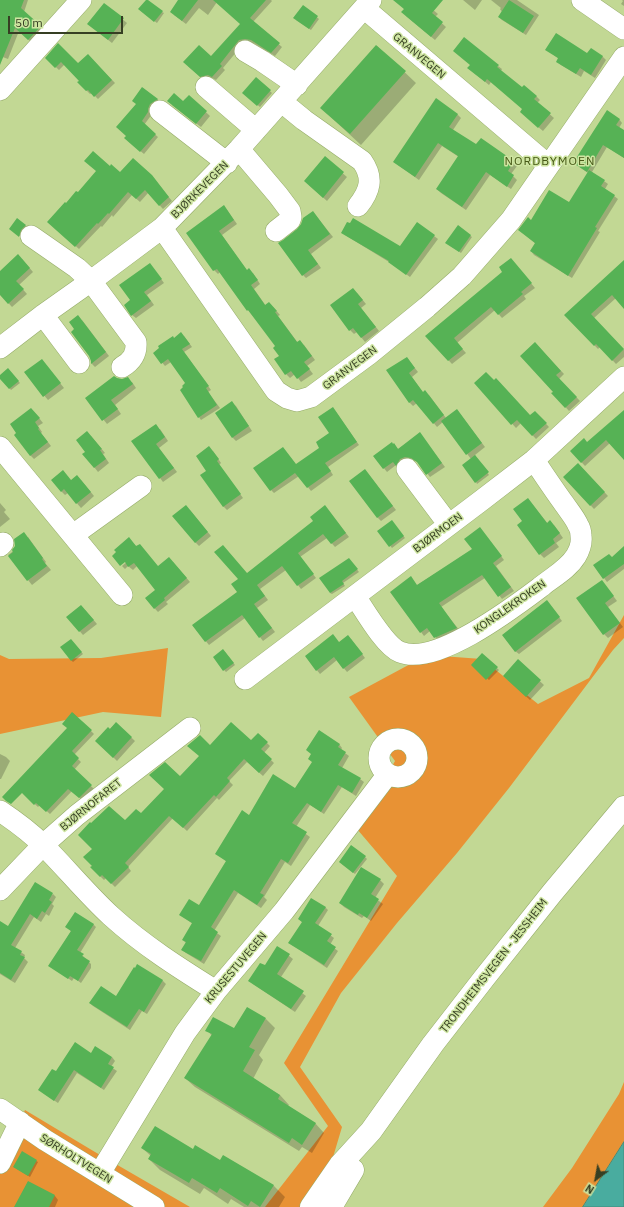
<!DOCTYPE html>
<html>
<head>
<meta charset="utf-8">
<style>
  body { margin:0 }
  #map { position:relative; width:624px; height:1207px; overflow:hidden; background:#c2d894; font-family:"IBM Plex Sans",sans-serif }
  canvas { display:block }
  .north { position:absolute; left:576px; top:1159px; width:40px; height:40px; -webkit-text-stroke:3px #cee5a1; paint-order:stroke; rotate:212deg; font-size:11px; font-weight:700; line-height:16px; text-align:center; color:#363f23 }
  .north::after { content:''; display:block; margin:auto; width:14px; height:18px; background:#363f23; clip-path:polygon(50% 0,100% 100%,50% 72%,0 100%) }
  .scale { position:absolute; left:8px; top:16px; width:115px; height:18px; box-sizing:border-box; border:2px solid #363f23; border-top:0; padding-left:5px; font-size:12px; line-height:14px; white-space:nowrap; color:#363f23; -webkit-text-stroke:3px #cee5a1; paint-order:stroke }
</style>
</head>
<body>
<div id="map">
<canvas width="624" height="1207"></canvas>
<div class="north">N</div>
<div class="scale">50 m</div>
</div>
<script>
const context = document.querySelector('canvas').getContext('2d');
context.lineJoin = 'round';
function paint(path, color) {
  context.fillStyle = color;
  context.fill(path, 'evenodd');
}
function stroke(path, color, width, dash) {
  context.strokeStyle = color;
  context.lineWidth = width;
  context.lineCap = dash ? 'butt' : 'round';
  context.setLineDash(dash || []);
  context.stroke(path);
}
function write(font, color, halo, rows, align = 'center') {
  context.font = font + ' "IBM Plex Sans",sans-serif';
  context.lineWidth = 3;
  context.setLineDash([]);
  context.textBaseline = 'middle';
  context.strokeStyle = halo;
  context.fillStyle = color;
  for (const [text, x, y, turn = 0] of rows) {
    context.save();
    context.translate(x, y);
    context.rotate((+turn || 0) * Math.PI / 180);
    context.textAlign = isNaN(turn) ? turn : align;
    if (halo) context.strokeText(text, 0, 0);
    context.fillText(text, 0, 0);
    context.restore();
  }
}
paint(new Path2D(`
  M624 615V638L613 650 509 788 457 853 397 923 341 993 300 1067 342 1127 322 1194 312 1207H265L328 1126 284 1063 397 876 357 829 395 761 349 697 427 655 482 659 538 704 589 678Z
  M168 648 161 717 103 712 0 734V655L9 659 101 658Z
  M624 1082V1142L583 1207H543L572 1168 619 1094Z
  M25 1110 95 1152 190 1207H0V1160Z`), '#e89234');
const water = new Path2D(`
  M624 1142V1207H583Z`);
paint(water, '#49ac9f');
stroke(water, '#438b7a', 1);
paint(new Path2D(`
  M0 0H28L24 12 44 30 32 43 19 31 8 59 0 56Z
  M180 0H271L272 1 253 22 282 47 275 56 255 44 250 42 243 44 223 68 225 70 216 80 212 78 204 80 188 66 211 58 241 24 217 2 208 15 199 8 186 24 174 15Z
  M401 0H421L438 14 435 17 446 27 435 40 406 16Z
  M463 0H482L475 10Z
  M491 0H517L539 15 526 35 502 20 499 17 502 12 500 9 501 8Z
  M622 0H624V6L621 4 623 1Z
  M104 4 127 23 112 43 88 24Z
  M303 6 319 19 311 30 296 20Z
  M141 11 162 12 164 13 157 23Z
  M377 46 416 83 361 145 321 108Z
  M547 50 602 56 606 60 595 78 584 71 581 77 561 65 557 61 559 59Z
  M88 55 115 83 98 99 92 93 90 94 87 91 79 82 80 81 65 64 59 70 46 58 78 64Z
  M498 66 502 69 501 71 522 89 536 96 540 100 537 103 554 118 543 131 525 116 524 109 491 82 489 85 472 71Z
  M256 78 272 93 260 107 243 93Z
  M143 88 161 102 144 125 158 137 144 154 128 141 127 136Z
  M189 96 210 116 201 127 172 105 183 102Z
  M457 114 461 118 453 130 477 146 481 140 517 166 511 174 517 180 511 189 490 175 466 210 441 193 437 189 459 157 442 146 419 180 398 165Z
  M619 119 622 123 619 128 624 131V158L607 147 592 172 608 184 605 189 618 199 598 231 600 232 572 278 534 255 531 251 536 244 519 230 531 221 569 203 588 173 574 163Z
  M325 158 347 177 327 201 309 185Z
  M110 167 120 174 155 180 172 201 163 209 148 193 140 202 132 195 113 217 112 215 102 227 101 226 79 249 52 225 66 204Z
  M227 210 237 224 222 235 247 271 253 273 260 284 254 289 266 306 273 307 280 315 278 316 298 343 304 345 315 360 307 366 313 374 301 382 295 374 290 378 286 374 277 346 248 310 220 272 218 274 214 270 187 233Z
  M313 212 333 237 311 254 321 268 306 278 303 275 298 230Z
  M17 219 27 227 21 237 12 230Z
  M417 223 438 239 410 277 389 262 345 235 400 247Z
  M458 227 472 237 461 253 448 244Z
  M22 259 33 272 19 285 27 294 12 307 0 294V272Z
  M514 263 535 288 524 296 526 299 502 318 495 310 457 343 466 353 452 364 426 336Z
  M624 263V307L616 298 594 318 624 350V357L616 364 600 347 598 349 565 315Z
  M153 268 164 283 147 295 154 305 136 318 132 315 131 300Z
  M357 293 366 304 361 308 379 331 365 342 357 332 354 334 350 330 332 306Z
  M82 320 109 356 95 367 92 364Z
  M184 336 192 347 184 352 211 390 208 392 220 408 201 420 190 405 187 383 171 362 165 366 154 353 174 339Z
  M535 343 564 374 559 379 580 401 569 411 553 393 554 392Z
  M407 358 418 372 412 377 423 393 429 395 446 418 457 410 485 447 475 455 489 475 477 484 476 482 471 459 443 422 437 427 417 403 413 406 409 402Z
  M45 364 64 388 48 400 25 373Z
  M8 370 20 383 11 390 0 377Z
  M117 379 132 382 136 388 115 405 121 414 107 424 86 398Z
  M475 383 530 417 535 412 549 427 536 439 521 423 516 428Z
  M232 403 236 406 252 431 236 441 233 438Z
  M624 411V459L610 443 585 466 571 451 588 443Z
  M336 412 359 445 328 467 333 475 311 491 299 476 274 493 271 490 283 448 296 465 321 448 331 433Z
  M35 413 43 423 38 426 42 432 41 433 51 446 34 459 30 455Z
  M160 429 168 441 159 448 177 472 163 482 160 478 146 432Z
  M420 434 445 467 430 477 419 463 415 461 409 460 399 468 396 465 387 472 374 456 394 444 398 449Z
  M91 436 105 453 103 454 109 463 98 472 84 454 86 452Z
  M213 451 221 463 219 465 243 498 227 510 223 506 208 471Z
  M578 464 608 496 594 509 564 477Z
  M365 470 396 510 381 521 377 517Z
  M81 480 94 496 81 508 68 493 65 495 61 491 71 481Z
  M528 499 548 524 554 525 563 538 556 543 559 547 544 558 540 554 524 522Z
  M0 503 6 510 4 512 10 519 0 527Z
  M325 506 349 537 335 547 327 538 300 557 316 578 301 589 286 570 260 589 268 600 257 608 275 632 263 641 245 618 209 645 193 626 238 592 247 574 315 522Z
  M190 510 211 536 199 546 195 542Z
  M393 523 405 538 392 548 379 532Z
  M483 532 504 560 496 566 514 591 502 599 485 578 441 607 460 631 439 641 430 631 424 636 421 632 417 585 473 550Z
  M28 537 46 562 45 563 51 570 32 585 8 555 12 552 15 547Z
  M132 542 158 567 173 562 190 582 166 602 168 604 158 612 146 599 157 590 137 566 133 570 128 566 125 569 122 566 129 560Z
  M624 547V569L607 582 595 566 612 558Z
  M350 561 359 572 343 583 345 586 332 594 330 593Z
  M605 585 617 601 608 607 623 627 608 638 604 634Z
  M550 605 562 621 519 654 515 651Z
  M85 610 97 624 83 635 68 618Z
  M351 639 365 658 347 672 337 660 320 674 306 657 339 643Z
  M71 640 83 654 73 662 71 660Z
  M225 652 235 665 226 672 224 670Z
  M482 654 499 670 489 680 472 665Z
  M518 661 544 685 530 700 508 680Z
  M73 713 94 734 74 755 81 762 74 770 94 789 83 801 72 791 50 814 40 805 38 807 16 787 68 729Z
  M116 723 135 741 117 761 97 741Z
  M258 734 270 746 264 753 274 763 263 776 247 762 229 781 233 785 219 800 217 798 187 831 173 818 128 867 131 871 115 887 106 878 104 880 92 868 125 822 141 815 180 777 210 746 251 741Z
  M339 744 342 748 341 750 349 756 342 768 360 779 364 782 356 796 342 787 324 814 310 805 296 827 310 837 291 866 285 862 264 897 267 900 261 908 238 893 214 931 221 936 204 964 186 953 182 950 186 943 183 940 193 924 180 915 199 906 227 862 217 854 249 816 296 790Z
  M0 754 6 757 10 761 1 779H0Z
  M365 857 367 859 355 874 342 864Z
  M380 880 384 884 375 898 383 904 371 921 364 916 362 918 344 907 340 903Z
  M53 894 56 897 52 904 54 906 49 916 46 914 41 922 34 917 15 948 25 955 24 958 28 962 15 983 0 974V928L8 927Z
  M325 907 328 910 318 926 334 938 330 945 338 951 327 968 292 945 303 923 299 919Z
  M93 924 96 927 80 953 91 964V968L81 983 74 978 72 981 50 966 71 931 66 927Z
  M278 947 293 959 281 977 306 996 295 1012 253 984Z
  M138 966 163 981 166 984 147 1014 142 1011 130 1030 93 1006 90 1003 116 997Z
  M266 1019 275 1028 259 1055 263 1060 253 1079 280 1095 289 1105 288 1106 315 1123 324 1133 312 1153 302 1147 299 1151 195 1087 185 1078 212 1036 207 1030H234Z
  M112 1057 115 1061 111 1067 117 1071 104 1090 77 1073 58 1103 43 1093 56 1073Z
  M142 1148 193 1151 220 1161 223 1156 274 1186 285 1197 279 1207H244L231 1199 228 1204 204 1188 200 1194 160 1170 149 1159 151 1156Z
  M22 1153 38 1162 30 1177 14 1167Z
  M28 1182 55 1196 58 1200 55 1207H15Z`), '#0003');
paint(new Path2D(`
  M0 0H24L21 8 41 26 28 40 15 28 0 65Z
  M146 0H148L163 11 154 22 138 9Z
  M178 0H198L182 21 170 12Z
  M213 0H266L250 18 280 43 271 53 251 40 245 39 239 40 220 64 222 66 212 77 208 75 200 77 183 62 199 45 211 56 240 24Z
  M393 0H443L432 13 443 22 431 37 401 12 404 9Z
  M509 0 534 16 523 33 498 17Z
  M104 3 124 18 108 40 87 24Z
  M303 5 318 16 309 29 293 18Z
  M556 33 587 53 591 48 603 56 591 75 580 68 576 74 556 62 558 58 545 50Z
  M464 37 499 65 497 67 522 87 524 85 537 96 534 99 551 113 538 128 520 112 522 109 487 79 485 82 467 68 470 65 453 51Z
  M58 43 78 63 88 54 112 80 94 97 88 90 86 91 77 82 79 81 61 62 55 68 45 58Z
  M376 45 406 71 350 134 320 108Z
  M256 77 271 90 257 106 242 93Z
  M142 87 158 99 150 104 148 109V112L142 121 156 134 140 152 124 138 126 136 116 127 136 104 132 101Z
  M174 93 183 101 189 95 207 111 196 124 167 101Z
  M436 98 458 114 449 127 476 144 481 138 514 161 508 171 514 175 507 187 486 172 462 207 436 189 458 156 438 143 415 177 393 162Z
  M607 110 620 119 616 125 624 130V158L603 145 587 172 573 163Z
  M93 151 110 166 111 164 120 172 133 158 152 175 169 197 159 206 145 190 136 199 128 192 109 214 108 213 98 224 97 223 75 247 47 222 65 202 66 203 76 191 78 192 96 171 84 161Z
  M325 156 344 172 323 198 304 181Z
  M589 170 605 180 601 186 615 195 595 227 597 228 568 276 530 251 535 243 518 230 528 217 531 220 549 190 569 202Z
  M224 205 234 220 219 231 247 270 249 268 258 280 251 285 265 305 269 302 277 311 275 312 297 342 300 340 312 356 304 362 310 369 297 379 291 371 285 375 274 359 279 356 273 348 275 346 248 310 247 311 217 269 213 271 186 233Z
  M313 211 330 234 308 250 318 264 302 276 278 243 283 240 297 229 301 224 303 218Z
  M17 218 26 225 21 230 19 237 9 229Z
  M353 218 400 246 417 222 435 235 406 275 388 262 389 261 341 233 347 222 350 223Z
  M458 225 471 235 459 252 445 243Z
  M18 254 30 268 16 281 24 289 8 304 0 295V271Z
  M511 258 532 283 521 292 523 294 498 315 491 307 454 338 463 349 448 361 425 336 502 272 499 267Z
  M624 260V309L612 295 591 314 624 349 612 361 596 344 594 346 564 315Z
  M150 263 162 279 144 292 151 301 131 316 124 305 130 300 119 285Z
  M353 288 363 300 358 304 376 327 361 338 353 328 349 331 330 305Z
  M78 315 106 352 91 364V361L89 356 71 332 74 329 69 322Z
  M181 332 190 344 182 349 209 386 206 388 217 405 198 418 180 390 183 387 182 386 185 383 168 359 161 364 153 353 159 348 158 346 173 336 174 338Z
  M535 342 561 371 556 375 577 397 565 408 551 393 553 392 520 356Z
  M407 357 415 368 409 373 423 392 425 390 444 415 433 424 413 400 409 403 386 370Z
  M42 359 61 383 43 397 24 372Z
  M8 368 19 381 9 389 0 379V375Z
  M486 372 494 380 496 378 530 415 535 411 547 423 532 436 517 420 511 425 474 383Z
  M114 376 117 378 122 379 128 377 133 384 111 400 118 409 102 421 85 398Z
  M232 401 249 426 232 438 215 413Z
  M333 407 357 442 325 463 331 471 307 488 295 473 270 491 253 468 283 447 296 464 319 448 316 442 329 433 318 417Z
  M31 408 40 418 35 422 39 428 38 429 48 442 30 456 14 435 16 433 10 424Z
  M457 409 482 443 466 455 441 421Z
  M624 410V460L606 440 581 463 570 451 584 438 587 442Z
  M156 424 165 437 156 444 174 468 159 479 131 441Z
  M87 431 102 449 100 450 106 459 94 468 82 454 85 452 76 440Z
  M420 432 442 463 426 475 417 462 411 458 405 457 400 459 396 466 393 462 383 469 373 456 392 442 393 444 394 443 398 449Z
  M209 446 219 459 217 461 241 494 223 507 200 475 206 471 196 456Z
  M475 455 489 472 475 483 462 465Z
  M578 463 605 492 590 506 563 477Z
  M365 469 393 506 377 518 349 481Z
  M63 470 71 480 77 475 91 492 76 504 64 489 61 492 51 480Z
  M528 498 547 523 550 520 560 533 553 539 555 543 539 555 517 525 522 521 513 509Z
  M186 505 208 532 195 543 172 516Z
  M325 505 346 533 331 544 323 534 298 553 314 574 297 586 282 566 257 585 265 596 254 604 272 628 259 638 242 615 205 642 192 625 237 592 231 584 238 579 214 552 223 545 247 573 313 521 310 517Z
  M392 520 404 536 389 547 377 531Z
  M480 527 502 556 493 563 511 587 498 597 482 575 439 603 457 628 434 638 427 628 420 633 390 592 411 576 417 585 472 549 464 539Z
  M24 532 43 558 42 559 47 566 27 581 8 556 13 552 12 550 15 546 14 539Z
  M129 537 136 546 140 544 158 566 169 557 187 578 164 598 165 600 154 609 145 598 155 590 134 563 128 567 125 562 120 566 112 556 116 552 114 550Z
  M624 546V564L603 579 593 565 609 554 612 557Z
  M349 558 358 569 342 581 344 584 330 593 319 578Z
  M602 580 614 596 605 603 620 623 603 635 576 598Z
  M547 600 560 617 515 652 502 635Z
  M81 605 94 620 79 632 66 617Z
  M333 634 339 642 348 635 363 654 343 669 334 657 316 671 305 656Z
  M71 639 82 652 71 661 60 647Z
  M223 649 234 663 223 671 213 657Z
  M482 653 498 667 486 680 471 665Z
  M518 659 541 680 526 697 503 676Z
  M72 712 92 730 72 751 79 758 72 766 92 785 79 798 68 789 46 812 36 803 34 805 22 793 11 804 6 801 2 797 67 728 62 724Z
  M116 722 132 737 113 758 95 741 108 727 110 729Z
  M231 722 251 740 258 733 268 742 261 749 272 759 259 773 244 759 227 778 230 781 216 797 214 795 183 828 169 816 125 863 129 867 111 884 102 875 100 877 90 867 92 866 83 857 92 849 78 835 90 822 91 823 109 806 125 820 136 809 141 813 164 789 149 775 165 762 180 776 199 756 187 746 200 735 210 745Z
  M319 730 340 744 338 747 346 752 338 765 361 778 352 793 338 785 321 812 307 803 292 823 307 832 288 863 281 859 260 893 264 895 257 905 234 890 211 927 218 932 201 961 181 950 186 942 182 940 192 923 179 915 189 899 199 905 226 861 215 854 242 810 249 815 273 774 295 788 312 762 308 759 311 754 306 750Z
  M351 845 366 856 353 873 339 862Z
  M361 867 381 879 371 894 379 899 367 918 359 913 358 915 339 903Z
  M35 882 53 893 49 900 52 902 45 913 42 911 37 919 30 914 11 945 22 951 20 955 25 957 11 980 0 973V921L8 926Z
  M311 898 326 907 315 923 332 934 327 941 336 947 324 965 288 943 302 922 298 919Z
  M75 912 94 924 77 950 84 954 82 956 90 961 78 981 70 976 68 979 48 966 71 931 65 927Z
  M277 946 290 954 277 974 304 991 291 1009 248 981 260 963 265 965Z
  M137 964 163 980 144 1012 139 1009 127 1027 89 1003 101 986 116 996 134 967 135 968Z
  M247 1007 266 1018 249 1047 255 1050 243 1071 280 1095 278 1099 316 1123 302 1145 292 1138 289 1143 184 1078 212 1034 205 1031 213 1017 234 1028Z
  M75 1042 91 1053 95 1046 112 1057 108 1064 114 1067 101 1088 74 1070 54 1101 38 1090 52 1069 56 1071Z
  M155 1126 193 1149 195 1145 220 1160 223 1155 274 1185 260 1207 251 1201 248 1206 220 1188 217 1193 192 1178 189 1183 148 1159 151 1154 141 1148Z
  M22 1151 37 1160 28 1176 13 1167Z
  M28 1181 55 1195 49 1207H14Z`), '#56b255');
const minor = new Path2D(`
  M582 0 624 29
  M364 8 548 165
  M245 51 262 61 297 85
  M206 87 256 130
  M0 90 81 0
  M282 102 304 120 362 161C374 178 370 191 358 206
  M160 111 227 163
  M239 149 278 195 290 211 291 217 290 220 276 231
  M162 228 276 391 287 398 297 401 311 397 368 355 427 307 462 276 511 220 624 57
  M31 236 77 268 91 281 136 342C137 354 132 361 122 367
  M43 315 79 363
  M0 348 43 315 91 281 162 228 239 149 371 0
  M0 447 122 595
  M407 469 449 525
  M73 535 141 486
  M0 546 3 543
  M355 596C365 611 385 646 400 652 436 667 514 607 542 586 553 577 568 569 576 556 579 551 582 543 581 536 581 533 580 528 578 525 575 518 569 511 565 505 554 490 544 475 534 460
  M245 679 482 500 534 460 624 377
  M379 758a19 19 0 1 1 38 0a19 19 0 1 1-38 0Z
  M0 811C15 821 30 832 43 845 66 868 87 894 111 916 143 945 179 968 216 991
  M0 890 43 845 77 815 190 728
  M0 1109 45 1140 154 1207
  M0 1163 20 1122
  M100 1173 185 1033 216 991 284 911 388 774`);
const major = new Path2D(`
  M311 1207 340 1165 371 1131 433 1044 485 977 552 893 624 807
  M331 1207 353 1170`);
stroke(minor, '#95ab69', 22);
stroke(major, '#95ab69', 23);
stroke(minor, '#fff', 21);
stroke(major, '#fff', 22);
write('11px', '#363f23', '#cee5a1', [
  ["GRANVEGEN",419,56,40],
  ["BJØRKEVEGEN",200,190,-45],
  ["GRANVEGEN",350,368,-37],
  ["BJØRMOEN",438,533,-37],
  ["KONGLEKROKEN",510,607,-35],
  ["BJØRNOFARET",91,805,-39],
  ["TRONDHEIMSVEGEN - JESSHEIM",494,966,-52],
  ["KRUSESTUVEGEN",236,968,-50],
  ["SØRHOLTVEGEN",76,1159,32]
]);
context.letterSpacing = '1px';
write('12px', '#475917', '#cee5a1', [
  ["NORDBYMOEN",550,162]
]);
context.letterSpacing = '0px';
</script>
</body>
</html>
